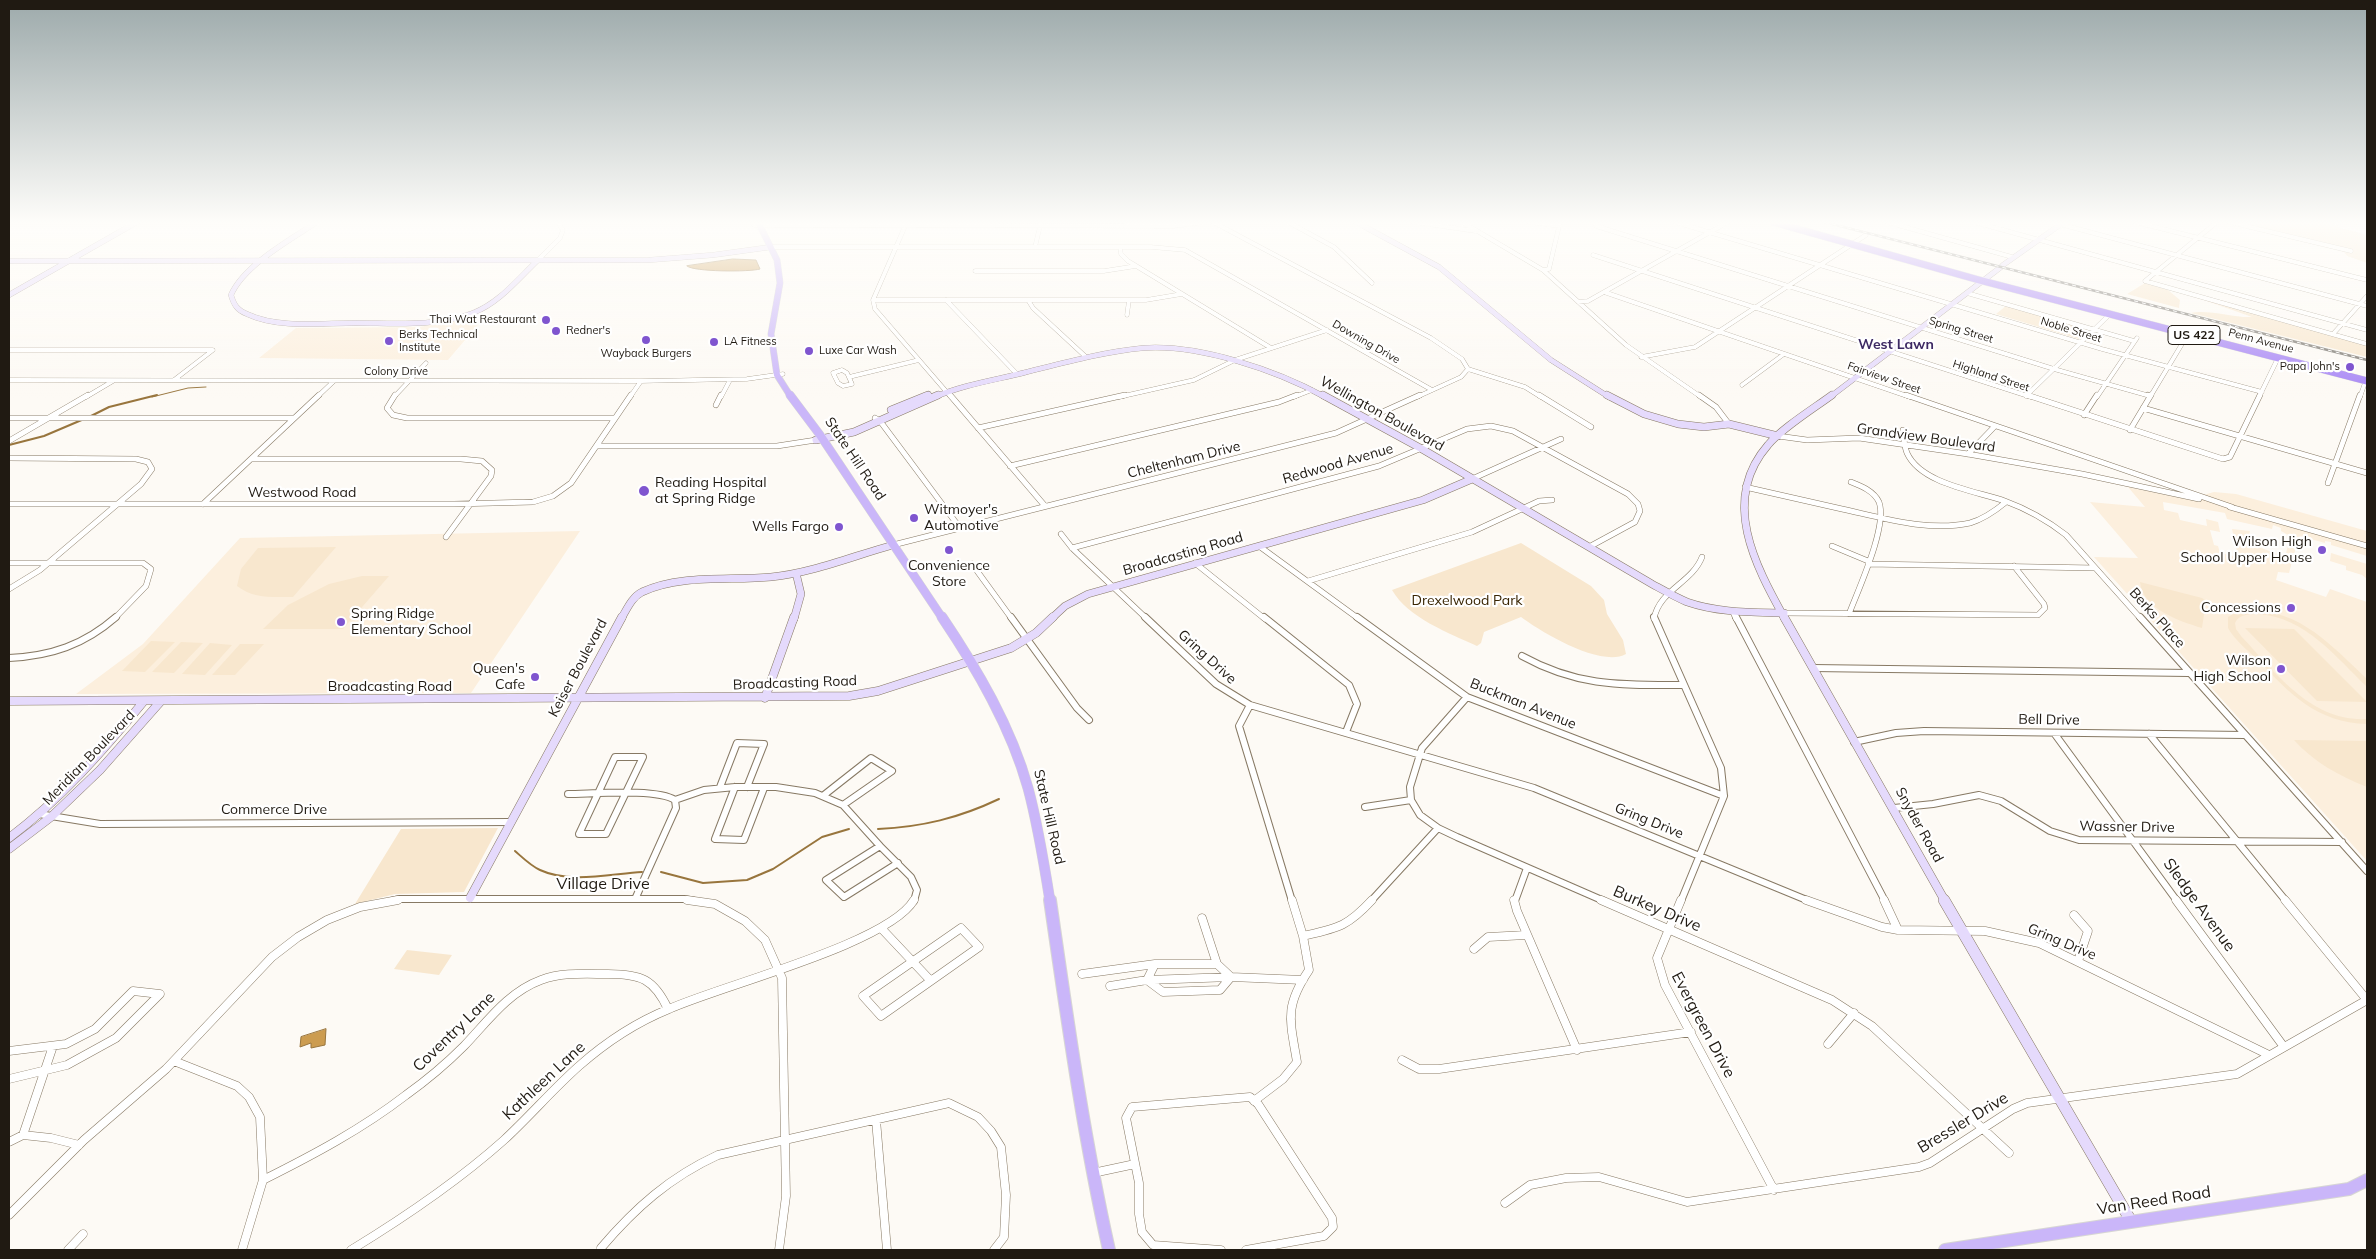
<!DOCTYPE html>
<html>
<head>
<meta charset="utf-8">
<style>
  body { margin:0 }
  #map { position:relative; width:2376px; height:1259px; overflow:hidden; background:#fdfaf5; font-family:Mulish,sans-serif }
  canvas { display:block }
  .frame { position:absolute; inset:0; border:10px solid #201a12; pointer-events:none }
</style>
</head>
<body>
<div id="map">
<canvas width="2376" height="1259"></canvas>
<div class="frame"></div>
</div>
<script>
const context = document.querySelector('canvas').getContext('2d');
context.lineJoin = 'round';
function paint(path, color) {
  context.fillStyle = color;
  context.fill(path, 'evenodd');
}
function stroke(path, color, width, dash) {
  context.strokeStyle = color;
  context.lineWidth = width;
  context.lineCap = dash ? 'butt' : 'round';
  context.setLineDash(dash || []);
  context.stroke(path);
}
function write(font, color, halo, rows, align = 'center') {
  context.font = font + ' Mulish,sans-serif';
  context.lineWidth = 4.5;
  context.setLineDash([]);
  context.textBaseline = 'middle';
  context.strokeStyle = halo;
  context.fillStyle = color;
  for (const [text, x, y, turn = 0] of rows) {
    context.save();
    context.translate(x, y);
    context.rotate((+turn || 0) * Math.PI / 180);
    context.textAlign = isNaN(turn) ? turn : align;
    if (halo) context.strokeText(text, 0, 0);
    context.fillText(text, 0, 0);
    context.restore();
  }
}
paint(new Path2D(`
  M477 317 483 319 448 360 259 358 296 328 419 327Z
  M2128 487 2195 501 2203 495 2214 492 2236 494 2367 531V556L2331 545V542L2325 541V543L2300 536 2299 538 2290 536 2281 531V528L2273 525 2272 529 2227 519 2225 513 2163 502 2164 510 2178 513 2180 520 2207 526 2206 519 2218 522 2220 532 2210 530 2214 545 2218 546 2220 553 2238 557 2232 529 2250 531 2248 539 2243 538V541L2285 557 2290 538 2298 540 2289 573 2278 572 2276 580 2326 597 2330 589 2367 602V861L2094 557 2138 558 2090 502 2145 507Z
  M580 531 471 693 76 694 143 644 240 538Z
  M2331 553 2367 564V579L2362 575 2346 570V566L2330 561Z`), '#fcefdd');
paint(new Path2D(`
  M2224 222H2331L2341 228 2367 235V263L2347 256 2344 252Z
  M2145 283 2168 290 2180 300 2179 308 2127 294Z
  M2201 299 2367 345V357L2191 313C2208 309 2234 318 2252 317Z
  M2007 305 2089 329 2079 339 1996 314Z
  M1521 543 1591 586 1604 600 1607 614 1623 640 1626 654C1601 668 1541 632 1521 617L1484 632 1481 643 1477 646C1449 633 1408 618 1392 590Z
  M336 547 293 597C272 597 254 599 237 586L241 569 258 548Z
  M362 576H389L343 629H263L288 605 329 584Z
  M2140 582 2202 598 2206 601 2202 628C2179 621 2143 609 2140 582Z
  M2245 610C2299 608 2331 645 2367 679V687C2336 657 2305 617 2258 614 2249 614 2239 614 2235 623L2236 629 2241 636C2276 673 2311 722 2367 719V724C2317 723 2289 693 2257 659 2247 650 2235 640 2228 628V617L2235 613Z
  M2245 628 2294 629 2367 702 2317 701Z
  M151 641 175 642 145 672 122 671Z
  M181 642 203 643 174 673 152 672Z
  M210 643 232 645 205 675 182 674Z
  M240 644H264L235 675H212Z
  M2294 740 2367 741V787C2339 776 2314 762 2294 740Z
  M498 828 464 892 395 894 355 904 401 829Z
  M407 950 452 955 439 975 394 969Z`), '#f8e7ce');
const water = new Path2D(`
  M733 259 756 260 760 269C750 272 693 272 687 266Z
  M326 1029 325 1045 311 1048V1043L300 1047 301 1037Z`);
paint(water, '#cc9c50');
stroke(water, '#98753d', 1);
stroke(new Path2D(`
  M152 397 188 388 206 387`), '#98753d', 1);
stroke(new Path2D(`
  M91 416 109 407 157 395
  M9 445 44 436 84 419
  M878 829C922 827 959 818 999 799
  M515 851C523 858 531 866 540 870 570 884 610 874 642 872
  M661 872 703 883 747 880 773 869 822 837 849 829`), '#98753d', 2);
const streetFar3 = new Path2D(`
  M1213 222 1431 338 1462 359 1468 369
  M1288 222 1334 247 1372 283
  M1413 222 1475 231
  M1462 222 1543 270 1626 345 1701 397
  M1529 222 1559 226
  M1675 222 2102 349 2262 392
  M1887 222 2012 257
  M1974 222 2367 330
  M2052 222 2367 306
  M2135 222 2367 280
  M2229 222 2351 251
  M906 224 873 300 875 309 951 397
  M754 225 1174 226 1205 222
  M1596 226 2054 369 2150 396
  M771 247H1151L1185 250 1432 390
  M1035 247 1041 222
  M1120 247 1121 254 1128 261 1271 348
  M1593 255 2031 397
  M537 261 560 238 563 230 558 223
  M1543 270 1549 269 1560 222
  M975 271H1104L1136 266
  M2145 281 2367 344
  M2145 281 2217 222
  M1604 292 1910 397
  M1967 293 2134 341
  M873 300H1146L1182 294
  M946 300 1017 374
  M1028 300 1033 308 1086 357
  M1578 302 1588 301 1728 222
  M1127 315 1129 300
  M2333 334 2367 296
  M9 350H213L174 380
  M1641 357 1695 347 1866 235
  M1468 369 1525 387 1541 397
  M842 370 847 373 852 384 843 386 838 383 833 373Z
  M849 377 919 360
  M9 380 641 381 747 379 783 374
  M1742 385 1784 354
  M2026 396 2110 314
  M86 397 113 381
  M317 397 334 381
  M394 397 426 363
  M630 397 641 381
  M721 397 730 380
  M1119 397 1194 380 1235 360 1327 330
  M1294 397 1312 390
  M1417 397 1461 377 1468 369
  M2097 397 2137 338
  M2150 397 2188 334
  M2259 397 2278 358
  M2360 397 2366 380`);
const streetFar2 = new Path2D(`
  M395 395 387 408 393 415 407 418H615
  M950 395 1045 506
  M1539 395 1591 427
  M1699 395 1716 407 1729 424
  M1906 395 2232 507
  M2027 395 2223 459 2230 457 2260 395
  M2148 395 2150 396
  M716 405 721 395
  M2143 408 2367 473
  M2084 415 2097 395
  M9 418H294
  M875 418 880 421 960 528
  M978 428 1125 395
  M1903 430C1904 438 1904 446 1907 453 1921 484 1976 491 2005 501 2027 509 2048 521 2066 535L2141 619
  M2130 430 2151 395
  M1778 436 1807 440 1859 438 1968 454 2082 474 2199 499
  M9 441 88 395
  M597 446H777L816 440
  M1968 454 1995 426
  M9 458 136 459 148 462 152 469 141 484 40 570 9 589
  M251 459H461L482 461 492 470 491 476 446 537
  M1010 466 1279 402 1297 395
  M1472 479 1561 439
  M2328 483 2360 395
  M1745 487C1777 494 1810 502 1842 509 1883 518 1928 532 1970 523 1984 519 1995 511 2006 502
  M9 504H454L533 502 553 496 571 483 631 395
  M203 504 319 395
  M2230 507 2367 546
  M1061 534 1072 548 1147 619
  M893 545 1336 433 1420 395
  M1259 546 1359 619
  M1832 546 1868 561
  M1072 548 1379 466 1467 429 1491 426 1513 431 1628 494 1638 504 1640 511 1635 522 1589 547
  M9 563H143L151 569 146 586 114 619
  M1195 563 1265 619
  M972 564 1012 619
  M1868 564 2095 568
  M1308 581 1472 532 1539 501 1552 500
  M1733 612 1736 619
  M1784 613 2038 615 2045 608 2044 604 2014 566
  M1849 614C1858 590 1888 526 1879 502 1874 491 1861 486 1851 482
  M1654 619C1659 590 1692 583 1702 557`);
const streetFar1 = new Path2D(`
  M1011 617 1077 708 1089 720
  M1145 617 1216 684 1250 705 1534 788 1809 901
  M1264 617 1349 685 1357 704 1346 732
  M1357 617 1467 697 1724 796
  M1654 617 1721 768 1724 796 1681 901
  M1736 617 1885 901
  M2140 617 2367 871
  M1522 656C1578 687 1622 685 1684 685
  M9 658C51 656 84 645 116 617
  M1813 668 2189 673
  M1467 697 1422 748 1410 787 1411 800 1420 815 1438 828 1457 837 1604 901
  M1250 705 1239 726 1292 901
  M2054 733 2177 901
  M2149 734 2286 901
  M1854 742 1896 733 1924 731 2244 735
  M615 757H643L606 834H579Z
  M720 787 737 743 764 744 747 787
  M735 787 715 839 744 840 764 788
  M568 794C591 794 657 788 675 800L676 808 636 897
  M824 795 871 758 892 771 843 805
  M675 800 704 790 735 787H776L815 793 843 805 880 846 826 880 844 897 898 863
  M1365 807 1411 800
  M1894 808 1933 804 1979 795 2001 801 2050 831 2079 840 2342 842
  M39 814 100 824 511 822
  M880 846 911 877 917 890 914 901
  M391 901 400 899H684L695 901
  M1371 901 1438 828
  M1515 901 1527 868`);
const street = new Path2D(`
  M687 900 715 904 745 921 765 940 782 978 786 1196 779 1250
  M1514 900 1517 911 1577 1050
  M1601 900 1832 1000 1872 1026 2009 1153
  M1681 900 1657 958 1665 985 1774 1190
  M1806 900 1882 927 1898 930 1985 931 2039 943 2269 1055
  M1884 900 1898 930
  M2176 900 2284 1047
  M2285 900 2367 1000
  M2074 915 2088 931 2078 961
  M1202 918 1217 964
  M881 928 930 980
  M961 928 979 947 881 1016 863 996Z
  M1303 936C1338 928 1347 927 1372 900
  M1474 949 1488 937 1526 935
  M1155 964H1217L1231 977 1220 990 1163 992 1147 980Z
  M1082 974 1155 964
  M1231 977 1303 980
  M1110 986 1147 980 1231 977
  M1828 1044 1854 1013
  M9 1051 66 1044 95 1029 133 991 160 994 116 1038 67 1065 9 1079
  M1402 1060 1419 1069H1439L1691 1032
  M174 1061 237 1086 249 1097 260 1117 263 1180 242 1250
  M1254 1101 1283 1079 1297 1062C1290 1020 1284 1007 1309 970L1303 936 1292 900
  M876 1120 887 1250
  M23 1135 53 1046
  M9 1142 23 1135 51 1138 79 1145
  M1093 1173 1135 1164
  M263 1180C313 1155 362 1129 406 1095 427 1080 446 1064 464 1046 487 1022 508 992 541 980 562 972 586 974 608 974 641 974 654 979 668 1009
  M1505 1203 1530 1185 1566 1178 1599 1177 1687 1202 1919 1167 1930 1163 2013 1109 2027 1103 2237 1074 2367 1000
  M9 1215 84 1140 166 1069 272 957 298 937 327 920 360 907 398 900
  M601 1248C635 1208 670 1177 718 1155L949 1103 978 1117 991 1131 1001 1147 1006 1195 1004 1237 994 1250
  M68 1250 83 1234
  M351 1250C405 1217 457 1182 504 1140 530 1116 553 1089 579 1066 605 1043 637 1022 669 1009 722 985 888 944 914 900
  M1221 1250 1153 1245 1142 1232 1139 1214V1183L1126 1118 1132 1107 1250 1097 1258 1104 1332 1218 1333 1227 1324 1236 1246 1250`);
const secondaryFar3 = new Path2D(`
  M317 222C290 240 244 265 231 295 234 305 237 310 247 314 279 329 321 323 356 323 395 323 435 327 473 313 499 303 517 280 537 261
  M1356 222 1439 267 1551 360 1609 397
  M9 261 649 260 713 255 771 247
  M2003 265 2064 222
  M9 295 137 222
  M925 397 929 395
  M935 397C962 385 995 380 1023 373 1063 363 1102 352 1143 348 1199 344 1276 370 1325 397
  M1830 397 2001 267`);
const secondaryFar2 = new Path2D(`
  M1323 395 1422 449 1652 584C1663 590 1675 597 1687 602 1719 613 1751 612 1784 613
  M1607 395 1644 414 1678 424 1704 427 1729 424 1778 436
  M891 410 928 395
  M816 440 854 432 938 395
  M621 619C627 609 632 597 642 592 681 574 729 581 771 577 812 573 853 556 893 545
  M794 619 801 594 796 573
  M1051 619 1065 606 1088 594 1423 500 1472 479
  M1785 619C1755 565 1720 500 1768 445 1782 428 1813 409 1832 395`);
const secondaryFar1 = new Path2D(`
  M1784 617 1945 901
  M765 698 794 617
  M9 701 849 696 878 691 1011 648 1036 633 1053 617
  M9 838C61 799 103 751 144 701
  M9 849 51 817 100 770 161 701
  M470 898 622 617`);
const secondary = new Path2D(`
  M1944 900 2131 1221`);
const primaryFar3 = new Path2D(`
  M758 222 777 260 780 283 771 334 777 375 791 397`);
const primaryFar2 = new Path2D(`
  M790 395 820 435 943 619`);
const primaryFar1 = new Path2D(`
  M942 617C977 669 1011 727 1028 788 1038 825 1044 863 1050 901`);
const primary = new Path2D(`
  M1050 900C1067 1017 1083 1134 1109 1250
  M1945 1250 2349 1189 2367 1180`);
const highway = new Path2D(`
  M1773 222 1979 280 2367 381`);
stroke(streetFar3, '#877964', 4.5);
stroke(streetFar2, '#877964', 6);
stroke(streetFar1, '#877964', 8);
stroke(street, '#877964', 9);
stroke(secondaryFar3, '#877964', 5.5);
stroke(secondaryFar2, '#877964', 8);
stroke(secondaryFar1, '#877964', 9);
stroke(secondary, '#877964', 12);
stroke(primaryFar3, '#d7d6d4', 7);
stroke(primaryFar2, '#d7d6d4', 9);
stroke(primaryFar1, '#d7d6d4', 11);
stroke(primary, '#d7d6d4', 14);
stroke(highway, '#d7d6d4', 8);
stroke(streetFar3, '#fff', 4);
stroke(streetFar2, '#fff', 5);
stroke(streetFar1, '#fff', 6);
stroke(street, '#fff', 8);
stroke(secondaryFar3, '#e5dafc', 5);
stroke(secondaryFar2, '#e5dafc', 7);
stroke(secondaryFar1, '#e5dafc', 8);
stroke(secondary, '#e5dafc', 11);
stroke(primaryFar3, '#cab6f9', 6);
stroke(primaryFar2, '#cab6f9', 8);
stroke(primaryFar1, '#cab6f9', 10);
stroke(primary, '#cab6f9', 12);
stroke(highway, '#a785f5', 7);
const rail = new Path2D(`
  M1824 222 2367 360`);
stroke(rail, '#7f7b74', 2.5);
stroke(rail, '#fff', 1, [4]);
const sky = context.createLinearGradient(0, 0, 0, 398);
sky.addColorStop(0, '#9daaab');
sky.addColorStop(0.56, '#fefdfa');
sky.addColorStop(1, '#fefdfa00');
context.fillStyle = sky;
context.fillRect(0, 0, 2376, 398);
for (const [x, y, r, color] of [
  [546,320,5,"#7f55cf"],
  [556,331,5,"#7f55cf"],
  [646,340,5,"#7f55cf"],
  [389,341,5,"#7f55cf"],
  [714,342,5,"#7f55cf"],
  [809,351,5,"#7f55cf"],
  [2350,367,5,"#7f55cf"],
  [644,491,6,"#7f55cf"],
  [914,518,5,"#7f55cf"],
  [839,527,5,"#7f55cf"],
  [949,550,5,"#7f55cf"],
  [2322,550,5,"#7f55cf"],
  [2291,608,5,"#7f55cf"],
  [341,622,5,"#7f55cf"],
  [2281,669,5,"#7f55cf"],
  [535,677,5,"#7f55cf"]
]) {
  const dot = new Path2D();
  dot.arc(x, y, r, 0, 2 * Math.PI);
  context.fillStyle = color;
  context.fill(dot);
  stroke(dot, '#fff', 2);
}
write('11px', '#201a12', '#fff', [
  ["Thai Wat Restaurant",536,320,"right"],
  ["Redner's",566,331],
  ["Berks Technical",399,335],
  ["Institute",399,348],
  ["LA Fitness",724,342],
  ["Luxe Car Wash",819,351],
  ["Wayback Burgers",646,354,"center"],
  ["Papa John's",2340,367,"right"]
], 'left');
write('11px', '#201a12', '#fff', [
  ["Spring Street",1961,330,17],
  ["Noble Street",2071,330,17],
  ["Penn Avenue",2261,341,15],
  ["Downing Drive",1366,342,30],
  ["Colony Drive",396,372],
  ["Highland Street",1991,376,18],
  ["Fairview Street",1884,378,19]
]);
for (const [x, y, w] of [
  [2194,335,52]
]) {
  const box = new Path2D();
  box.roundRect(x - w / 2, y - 9.5, w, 19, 4);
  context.fillStyle = '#fff';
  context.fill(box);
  stroke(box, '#201a12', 1);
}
write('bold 12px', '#201a12', null, [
  ["US 422",2194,335]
]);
write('bold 14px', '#3d2a64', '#fff', [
  ["West Lawn",1896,345]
]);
write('14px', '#201a12', '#fff', [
  ["Wellington Boulevard",1382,414,29],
  ["Grandview Boulevard",1926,438,8],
  ["State Hill Road",855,459,56],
  ["Cheltenham Drive",1184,460,-14],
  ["Redwood Avenue",1338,464,-16],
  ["Westwood Road",302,493],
  ["Broadcasting Road",1183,554,-16],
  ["Berks Place",2157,618,48],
  ["Gring Drive",1207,657,42],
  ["Keiser Boulevard",578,668,-62],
  ["Broadcasting Road",795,683,-2],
  ["Broadcasting Road",390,687],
  ["Buckman Avenue",1523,704,22],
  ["Bell Drive",2049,720,1],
  ["Meridian Boulevard",89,758,-46],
  ["Commerce Drive",274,810],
  ["State Hill Road",1049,817,77],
  ["Gring Drive",1649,821,22],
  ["Snyder Road",1919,825,61],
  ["Wassner Drive",2127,827,1],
  ["Gring Drive",2062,942,23]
]);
write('14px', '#201a12', '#fff', [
  ["Reading Hospital",655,483,"left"],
  ["at Spring Ridge",655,499,"left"],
  ["Witmoyer's",924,510,"left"],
  ["Automotive",924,526,"left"],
  ["Wells Fargo",829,527],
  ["Wilson High",2312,542],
  ["School Upper House",2312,558],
  ["Convenience",949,566,"center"],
  ["Store",949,582,"center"],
  ["Concessions",2281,608],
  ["Spring Ridge",351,614,"left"],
  ["Elementary School",351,630,"left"],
  ["Wilson",2271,661],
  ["High School",2271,677],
  ["Queen's",525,669],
  ["Cafe",525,685]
], 'right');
write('14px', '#392503', '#fff', [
  ["Drexelwood Park",1467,601]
]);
write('16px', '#201a12', '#fff', [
  ["Village Drive",603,884],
  ["Sledge Avenue",2199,905,54],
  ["Burkey Drive",1657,909,23],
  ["Evergreen Drive",1703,1025,62],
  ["Coventry Lane",454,1032,-44],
  ["Kathleen Lane",544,1081,-43],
  ["Bressler Drive",1963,1123,-31],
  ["Van Reed Road",2154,1201,-9]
]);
</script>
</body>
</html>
